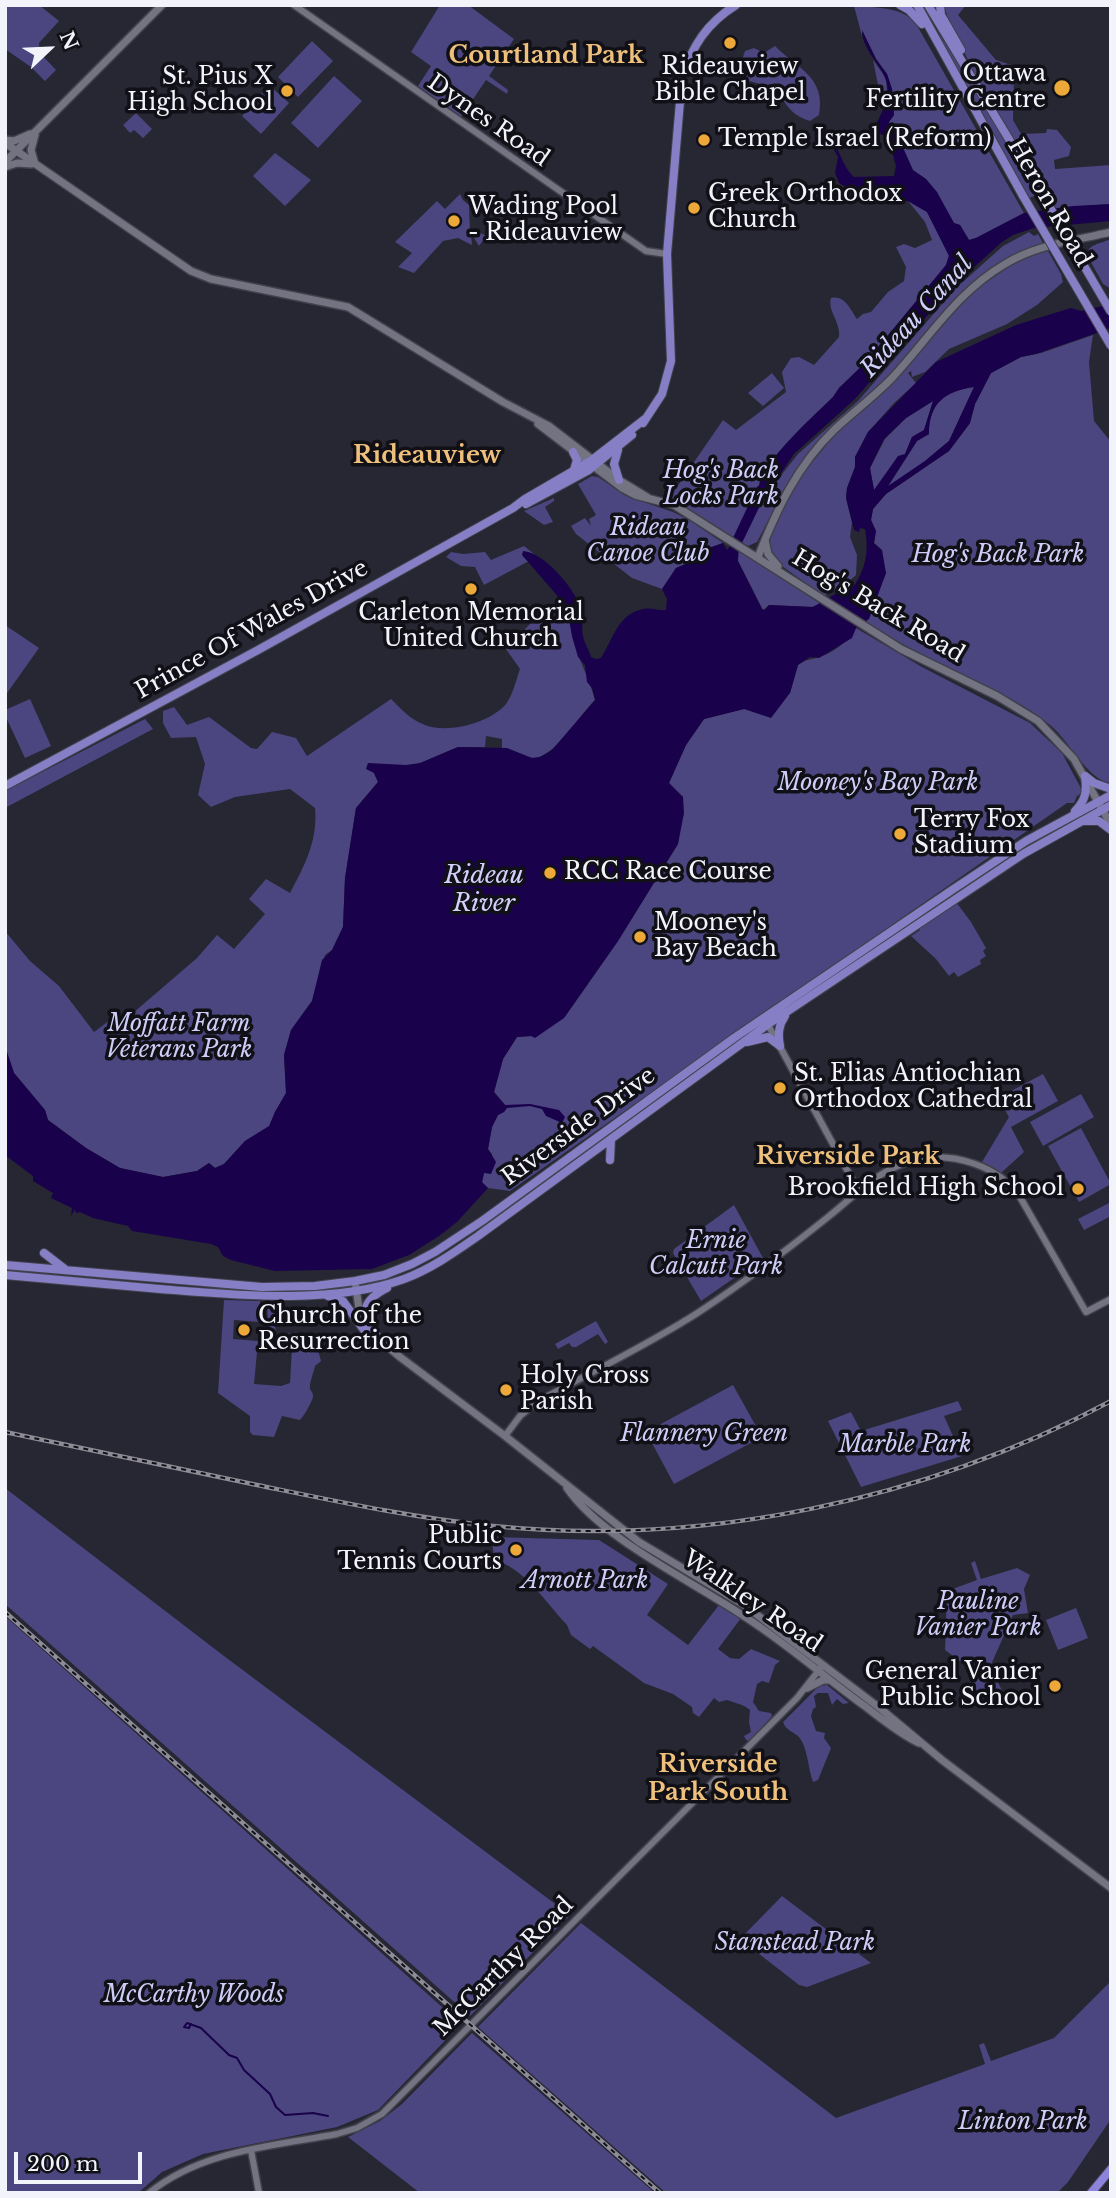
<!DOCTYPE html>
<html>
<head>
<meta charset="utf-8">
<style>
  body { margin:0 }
  #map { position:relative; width:1116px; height:2198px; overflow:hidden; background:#272633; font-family:"Libre Baskerville",serif }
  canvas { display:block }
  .frame { position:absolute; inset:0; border:7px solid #f3f3fc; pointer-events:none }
  .north { position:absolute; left:14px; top:14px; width:70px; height:70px; -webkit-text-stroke:5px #101016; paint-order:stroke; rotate:67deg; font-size:19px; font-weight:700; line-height:28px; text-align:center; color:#f3f3fc }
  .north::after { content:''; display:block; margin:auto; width:24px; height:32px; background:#f3f3fc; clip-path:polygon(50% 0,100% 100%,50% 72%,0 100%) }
  .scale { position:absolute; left:14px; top:2152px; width:128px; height:32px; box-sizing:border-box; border:4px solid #f3f3fc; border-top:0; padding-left:9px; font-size:21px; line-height:24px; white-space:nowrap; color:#f3f3fc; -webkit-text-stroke:5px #101016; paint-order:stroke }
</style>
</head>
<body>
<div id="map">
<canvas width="1116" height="2198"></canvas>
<div class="frame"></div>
<div class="north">N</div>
<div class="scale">200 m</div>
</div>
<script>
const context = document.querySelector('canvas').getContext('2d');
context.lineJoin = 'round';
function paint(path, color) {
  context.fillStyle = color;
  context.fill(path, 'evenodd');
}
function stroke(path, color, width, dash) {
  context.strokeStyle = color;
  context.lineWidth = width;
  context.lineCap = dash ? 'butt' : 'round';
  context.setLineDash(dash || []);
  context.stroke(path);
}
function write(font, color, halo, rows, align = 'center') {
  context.font = font + ' "Libre Baskerville",serif';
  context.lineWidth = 7;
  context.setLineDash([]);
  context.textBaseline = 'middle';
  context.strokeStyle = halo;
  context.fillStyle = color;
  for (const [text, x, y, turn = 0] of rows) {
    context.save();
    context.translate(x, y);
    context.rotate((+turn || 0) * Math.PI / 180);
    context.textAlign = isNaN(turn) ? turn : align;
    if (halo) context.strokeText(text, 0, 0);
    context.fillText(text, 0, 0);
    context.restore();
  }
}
paint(new Path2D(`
  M5 5H39L59 21 39 43 40 53 56 70 45 81 31 67 5 49Z
  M440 5H468L514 39 489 76 508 90 507 94 486 80 461 117 418 86 431 66 411 52Z
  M944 5H966L958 15 996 60 1014 66 1013 120 1021 134 1046 133 1047 129 1057 130 1071 147 1069 156 1054 160 1055 169 1111 165V204L1056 208 975 74 949 22Z
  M854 6C876 8 899 6 915 22L1024 213 976 238 969 240 960 225 954 223 926 179 913 171 889 122 894 115 892 89 887 74 876 59 863 32 862 36Z
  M923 9 971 83 1037 195 1029 198 980 115Z
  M312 41 333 61 298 97 278 77Z
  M775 46C798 69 826 77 819 115L810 121C785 113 788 100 771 89 763 84 752 82 744 79L742 60 745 51 754 48 764 53Z
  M873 60 886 78 888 110H883Z
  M334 76 362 101 318 148 291 123Z
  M269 85 289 103 261 134 242 116Z
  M136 113 152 129 143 138 134 130 130 133 123 125Z
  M275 153 311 180 285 206 253 176Z
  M460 194 463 200 469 205 470 232 475 230 486 236 479 246 471 233 472 245 458 238 443 241 414 273 398 267 412 253 395 242 437 201 445 209Z
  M908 201 927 212 949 255 946 265 866 362 839 388 833 397C814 416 762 462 759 488L735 538 670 497 723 420 736 430 786 392 782 372 791 358 799 357 814 365 839 337C841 322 827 311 831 298 845 295 850 309 857 319L863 314 871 312 888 292 904 281 906 267 896 247 904 244 915 248 932 240 925 222Z
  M1029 232 1034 236 1038 234 1043 243 993 268 958 296 886 380 813 448 785 488 757 542 748 546 741 542 767 488H771L798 454 858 401 956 288 1003 246Z
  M1108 240 1111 241V289L1103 284 1087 255C1088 244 1100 244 1108 240Z
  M1047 249 1061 274 1063 282 1037 305 1007 324 949 349 925 372 912 377 911 371 908 373 916 383 894 403 868 432 855 457V467L847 488 846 498 852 522 850 537 857 555 856 575 846 584 824 596 779 564 770 554 768 541 788 494 802 474 839 430 889 386 945 318 978 288 1013 264Z
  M1093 335 1089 362 1094 421 1111 442V783C1089 782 1068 739 1050 725 1022 702 988 687 956 671 925 656 896 641 866 623L886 573 874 543 876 531 871 520 873 509 886 494 949 451 970 423 975 404 991 373 1021 357 1041 353Z
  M772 373 784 388 763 406 748 393Z
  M974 387 949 441 925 461 887 488 917 441 929 434C929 403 945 391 974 387Z
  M933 401 924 430 912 437 905 454 874 490 870 468 885 439 906 418Z
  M592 476 598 477 626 496 673 512 689 520 723 543 692 554 690 562 676 568 662 589 632 578 576 534 571 526 585 518 591 526 589 519 596 515 578 484Z
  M554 498V501L545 507 553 522 544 525 524 511Z
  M524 546 534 554 528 552 523 556 529 561 484 585 475 567 461 566 446 557 451 552 463 554 485 552 491 560Z
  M738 550 821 604 811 607 769 605 763 610 738 561Z
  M570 622C573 651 588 673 595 700 581 713 554 758 534 758 524 758 513 749 502 748V739L486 736 485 747H458L421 763 374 773 378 782 356 808 345 878 343 927 332 950 325 955 312 1001 291 1030 284 1055 286 1093 275 1112 270 1126 245 1141 224 1164 215 1168 209 1163 197 1171 163 1177 120 1168 86 1148 48 1120 45 1110 14 1073 5 1046V931L30 961 59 986 94 1032 110 1020 115 1022 126 1019 197 958 217 935 234 949 265 914 249 899 266 879 290 893C305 865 318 840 315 808L290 789 235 797 211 807 198 795 205 764 196 737 171 738 163 723V711L174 707 187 725 209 717 251 748 257 749 272 732 296 738 307 756 391 699C401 709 411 720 425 725 448 734 490 723 506 704 513 695 516 680 520 669L506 649 530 624Z
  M5 625 39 648 5 696Z
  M856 628 922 667 1030 723 1062 753 1083 792 1077 796 1074 803H1067L510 1191 488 1188 482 1183 484 1173 493 1166 492 1154 488 1149 492 1127 498 1115 504 1112 507 1107 494 1092 503 1059 517 1037 531 1036 564 1018 618 941 678 844 683 797 669 783 686 745 704 719 744 709 790 693 798 665C806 659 810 660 819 657 832 654 851 639 856 628Z
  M30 699 51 746 25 758 5 715V710Z
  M145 719 153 729 5 808V791Z
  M956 902 971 922 986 948 983 951 986 956 980 960 981 964 958 977 954 972 949 976 936 959 911 936 920 930 918 927Z
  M1043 1074 1058 1101 1011 1127 1024 1152 1001 1173 982 1162 1009 1117 998 1098Z
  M1081 1094 1094 1117 1043 1146 1030 1122Z
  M1081 1128 1111 1184 1079 1202 1048 1146Z
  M1111 1202V1216L1084 1230 1078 1219Z
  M734 1205 763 1258 701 1301 673 1253 674 1249Z
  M224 1300 260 1301 259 1322 234 1320 233 1339 258 1341 254 1384 281 1386 290 1383 292 1348 271 1343 269 1340 267 1305 269 1303 273 1304 274 1308 276 1336 297 1332 301 1342 308 1341 318 1350 321 1361 315 1366C314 1372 309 1383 310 1389 311 1391 313 1393 313 1395 314 1399 304 1416 300 1420L282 1416 274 1437 253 1435 250 1432V1416L218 1393Z
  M596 1321 608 1342 605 1344 598 1334 576 1347H572L569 1343 558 1349 555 1344Z
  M733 1385 762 1437 674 1484 646 1432Z
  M958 1401 962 1410 944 1416 962 1456 861 1487 828 1421 851 1412 861 1431Z
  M5 1488 224 1656 570 1915 470 2016 5 1604Z
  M492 1537 599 1540 668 1584 647 1615 688 1645 719 1605 741 1618 718 1649 730 1658 739 1659 751 1649 780 1661 775 1665 769 1683 762 1681 757 1684 753 1702 759 1711 771 1713 772 1716 750 1741 746 1740 744 1736 751 1732 749 1722 750 1710C743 1704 735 1703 727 1700L719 1702 714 1698 699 1717 693 1713 692 1707 673 1694 644 1683 593 1646 590 1649 571 1635 567 1625C548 1605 521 1564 494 1561Z
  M975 1561 981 1579 1017 1568 1030 1575 1024 1589 1028 1613 1013 1615 990 1667 1009 1704 971 1690 974 1671 945 1650 947 1591 977 1580 971 1563Z
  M1076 1608 1088 1638 1058 1650 1046 1620Z
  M5 1616 461 2024 378 2110 337 2127 203 2154 162 2172 138 2193H5Z
  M827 1685 849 1703 843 1704 837 1699 832 1705 828 1693H818L814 1696 816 1707 813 1709 811 1716 816 1731 825 1733 824 1738 831 1748 818 1780 813 1782C808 1769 808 1748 799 1737 793 1731 786 1731 783 1722L819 1686Z
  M782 1896 871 1963 807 1987 799 1985 740 1939Z
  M581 1923 836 2118 985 2064 979 2045 984 2043 991 2061 1054 2038 1111 1981V2119L1068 2182 1057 2193H666L478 2027Z
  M472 2033 655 2193H420L348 2137 380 2121 402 2104Z`), '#4b467f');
paint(new Path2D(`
  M862 30 876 59 887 74 892 89 894 115 889 122 891 129 897 134 913 170 926 179 937 192 954 223 960 225 969 240 976 238 1024 213 1073 206 1111 204V221L1034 228 1013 235 1002 242 952 287 855 399 794 454 771 488 767 487 765 490 759 488C760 463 815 415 833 397L839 388 866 362 946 265 949 256 927 212 908 201 872 202 839 183 835 173 838 157 825 133C840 145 840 164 854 177L894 176 896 166 888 137 873 131 883 110 889 107C888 98 889 86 885 78 879 62 862 49 862 30Z
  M1111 304V328L1036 354 1021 357 991 373 975 404 970 423 949 451 886 494 873 509 871 520 876 531 874 543 882 550 886 573 869 619 856 628 852 638 819 658 810 657 798 665 790 693 771 718 744 709 704 719 686 745 669 783 683 797 684 813 678 844 618 941 564 1018 535 1038 531 1036 517 1037 503 1059 494 1092 505 1105 530 1104 559 1110 565 1117 562 1123 546 1116 542 1109 530 1106 507 1108 504 1112 498 1115 492 1127 488 1149 496 1162 491 1174 484 1173 482 1182 488 1188 457 1222 439 1236 409 1255 372 1269 275 1271 231 1260 223 1256 218 1247 211 1244 132 1231 128 1226 93 1218 80 1212 76 1213 75 1209 71 1216 72 1208 51 1198 53 1193 33 1181V1176L5 1155V1046L14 1073 45 1110 48 1120 86 1148 120 1168 163 1177 197 1171 209 1163 215 1168 224 1164 245 1141 269 1126 275 1112 286 1093 284 1055 291 1030 312 1001 322 960 332 950 343 927 345 878 356 808 378 782 374 773 366 769 368 763 406 765 420 763 458 747 507 748 532 758 540 757 552 750 595 700 592 688 587 682 585 665 578 657 572 636 567 607 522 555 523 551C545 553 574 588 581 608 584 617 581 627 583 636 584 643 589 649 591 657L596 659 601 658C613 639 618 614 643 609 650 607 659 611 666 610L667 599 662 589 676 568 690 562 692 554 723 543 727 550 734 541 739 544 738 561 762 609 765 610 769 605 813 607 849 586H854C866 568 869 551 865 529L860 528 859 532 854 530 846 498 847 488 855 467V457L868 432 936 362 1016 325 1071 308 1081 311ZM974 387 949 441 925 461 888 486 917 441 929 434C929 403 945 391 974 387ZM933 401 924 430 912 437 905 454 898 456 874 490 870 468 884 439 906 418Z`), '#19024b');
stroke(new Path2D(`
  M191 2024 189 2028 184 2027 187 2023 201 2028 229 2055 237 2058 244 2070 270 2094 276 2107 285 2115 313 2113 328 2116`), '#19024b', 2);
stroke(new Path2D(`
  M759 488 765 490 739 544 734 541Z
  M735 546 765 485`), '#19024b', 4.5);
const tertiary = new Path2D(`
  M294 5 646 251 667 254
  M767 1023 858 1190
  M505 1436 520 1416 537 1402C591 1372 648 1345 699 1312 743 1283 787 1250 828 1217 856 1195 879 1168 916 1160 952 1151 999 1166 1020 1197L1086 1312 1111 1299
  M251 2150 259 2193
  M149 2193C202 2150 273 2146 337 2134L357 2128 382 2114 797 1698 823 1665`);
const secondary = new Path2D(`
  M35 135 31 150 35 164
  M5 140 14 141 30 134
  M5 143 191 271 211 279 348 307 503 402 549 426 619 480 647 497
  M5 162 162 5
  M5 167 17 163 31 164
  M538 424 622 488 635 495 674 505 901 649 997 696 1038 721 1074 759 1111 825
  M765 540 768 554 778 566
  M758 557C777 509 797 466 834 430 853 412 875 396 893 377 930 337 957 292 1005 264 1038 244 1074 241 1111 232
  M355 1281 359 1309 364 1323 373 1334 400 1357 505 1436 639 1542 744 1605 881 1709 942 1760 1111 1888
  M567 1488C605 1543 704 1586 760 1627 796 1652 830 1681 866 1707 883 1720 900 1734 919 1743
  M807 1688 823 1680H830`);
const primary = new Path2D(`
  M900 5 909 10 922 24
  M917 5 1023 196
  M928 5 1042 194
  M940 5 941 15 961 50
  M643 423 662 394 671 361 667 254 682 78C692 46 707 23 736 5
  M618 450 614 464 619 480
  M573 452 577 460 574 470
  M526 504 589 470 632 435
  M1085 776 1094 783 1111 789
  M5 786 258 650 513 508 525 499 592 460 645 419
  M1075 811C1086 800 1087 791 1085 776
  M1084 821H1099L1111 830
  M747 1042 768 1037 780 1046
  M780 1046C778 1035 778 1026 785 1016
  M610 1160 611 1139
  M44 1253 66 1270
  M5 1265 262 1287 315 1286 355 1281 384 1275 412 1264 435 1252 482 1221 734 1038 952 890 1026 841 1111 795
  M5 1275C57 1280 108 1284 160 1289 235 1295 332 1305 404 1279 431 1269 455 1252 478 1236L767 1025 1023 854 1111 805
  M328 1296 343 1301 364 1330
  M380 1340C362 1317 357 1303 387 1288`);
const trunk = new Path2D(`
  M1091 2193 1111 2169`);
stroke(tertiary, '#42414c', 9);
stroke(secondary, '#42414c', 10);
stroke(primary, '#42414c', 10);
stroke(trunk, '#42414c', 10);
stroke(tertiary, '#737382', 6);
stroke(secondary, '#737382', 7);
stroke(primary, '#867fc5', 8);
stroke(trunk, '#8c83dc', 8);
const rail = new Path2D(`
  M5 1432C89 1450 173 1467 257 1485 335 1501 413 1518 493 1526 703 1547 924 1501 1111 1401
  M5 1612 660 2193`);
stroke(rail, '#8d8c97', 4.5);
stroke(rail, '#101016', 2, [5]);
const primaryBridge = new Path2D(`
  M1042 194 1111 312
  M1023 196 1111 346`);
stroke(primaryBridge, '#42414c', 10, []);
stroke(primaryBridge, '#867fc5', 8);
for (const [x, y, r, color] of [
  [730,43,7,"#eca93a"],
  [1062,88,9,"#eca93a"],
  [287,91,7,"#eca93a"],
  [704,140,7,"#eca93a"],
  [694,208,7,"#eca93a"],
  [454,221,7,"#eca93a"],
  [471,589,7,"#eca93a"],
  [900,834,7,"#eca93a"],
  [550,873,7,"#eca93a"],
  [640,937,7,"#eca93a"],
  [780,1088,7,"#eca93a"],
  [1078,1189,7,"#eca93a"],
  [244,1330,7,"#eca93a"],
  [506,1390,7,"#eca93a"],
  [516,1550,7,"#eca93a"],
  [1055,1686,7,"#eca93a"]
]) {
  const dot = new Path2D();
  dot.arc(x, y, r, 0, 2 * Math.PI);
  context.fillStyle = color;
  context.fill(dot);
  stroke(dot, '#101016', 2.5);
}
write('23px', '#f3f3fc', '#101016', [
  ["Rideauview",730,68,"center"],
  ["Bible Chapel",730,94,"center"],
  ["Ottawa",1046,75,"right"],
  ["Fertility Centre",1046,101,"right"],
  ["St. Pius X",273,78,"right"],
  ["High School",273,104,"right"],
  ["Temple Israel (Reform)",718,140],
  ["Greek Orthodox",708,195],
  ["Church",708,221],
  ["Wading Pool",468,208],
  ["- Rideauview",468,234],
  ["Carleton Memorial",471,614,"center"],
  ["United Church",471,640,"center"],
  ["Terry Fox",914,821],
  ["Stadium",914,847],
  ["RCC Race Course",564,873],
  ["Mooney's",654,924],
  ["Bay Beach",654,950],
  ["St. Elias Antiochian",794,1075],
  ["Orthodox Cathedral",794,1101],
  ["Brookfield High School",1064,1189,"right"],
  ["Church of the",258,1317],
  ["Resurrection",258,1343],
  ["Holy Cross",520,1377],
  ["Parish",520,1403],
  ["Public",502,1537,"right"],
  ["Tennis Courts",502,1563,"right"],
  ["General Vanier",1041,1673,"right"],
  ["Public School",1041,1699,"right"]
], 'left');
write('23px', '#f3f3fc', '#101016', [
  ["Dynes Road",488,121,35],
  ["Heron Road",1049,203,60],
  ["Hog's Back Road",878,607,31],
  ["Prince Of Wales Drive",252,630,-29],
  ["Riverside Drive",579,1127,-36],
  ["Walkley Road",752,1602,34],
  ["McCarthy Road",504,1967,-45]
]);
write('italic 23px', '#cecdf8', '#101016', [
  ["Hog's Back",721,472],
  ["Locks Park",721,498],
  ["Rideau",648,529],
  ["Canoe Club",648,555],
  ["Hog's Back Park",998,556],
  ["Mooney's Bay Park",878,784],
  ["Moffatt Farm",179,1025],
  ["Veterans Park",179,1051],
  ["Ernie",716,1242],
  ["Calcutt Park",716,1268],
  ["Flannery Green",704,1435],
  ["Marble Park",905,1446],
  ["Arnott Park",585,1582],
  ["Pauline",978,1603],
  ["Vanier Park",978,1629],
  ["Stanstead Park",795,1944],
  ["McCarthy Woods",194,1996],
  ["Linton Park",1023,2123]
]);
write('bold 24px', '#eec07c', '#101016', [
  ["Courtland Park",546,56],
  ["Rideauview",427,456],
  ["Riverside Park",848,1157],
  ["Riverside",718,1765],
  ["Park South",718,1793]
]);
write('italic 24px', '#d0d0fb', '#101016', [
  ["Rideau Canal",917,317,-48],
  ["Rideau",484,876],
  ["River",484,904]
]);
</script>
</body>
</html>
